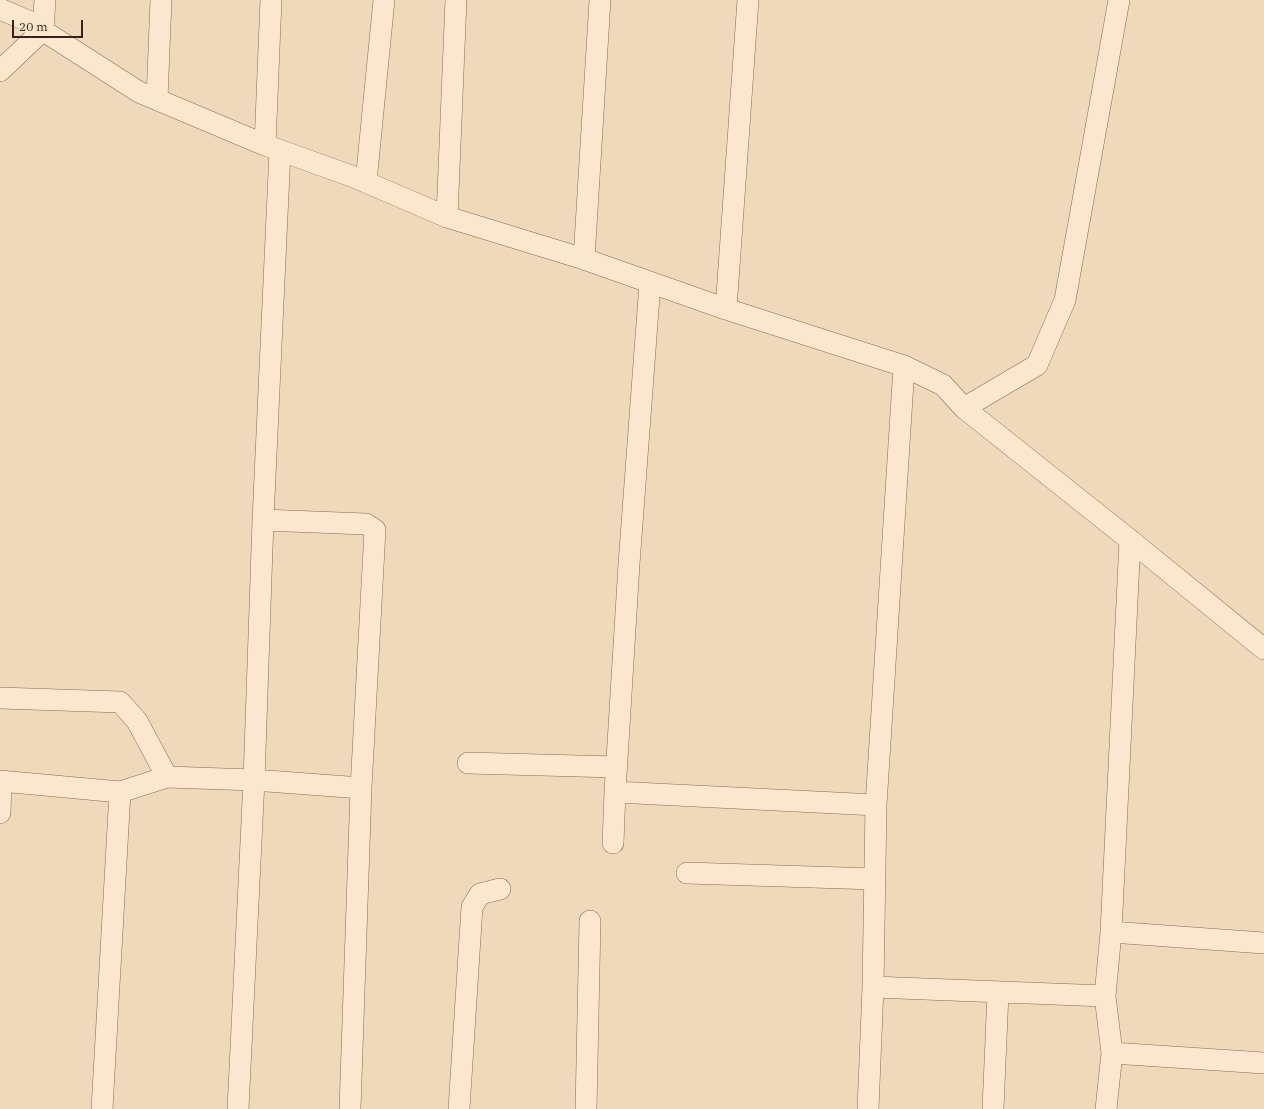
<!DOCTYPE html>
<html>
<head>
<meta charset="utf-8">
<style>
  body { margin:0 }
  #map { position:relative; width:1264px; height:1109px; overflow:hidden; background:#f0d9ba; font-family:"IBM Plex Serif",serif }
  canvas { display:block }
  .scale { position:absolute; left:12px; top:20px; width:71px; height:18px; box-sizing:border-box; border:2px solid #35231a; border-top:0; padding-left:5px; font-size:12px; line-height:14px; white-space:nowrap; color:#35231a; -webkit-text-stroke:3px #f7e4ca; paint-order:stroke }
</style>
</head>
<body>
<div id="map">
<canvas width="1264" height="1109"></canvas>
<div class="scale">20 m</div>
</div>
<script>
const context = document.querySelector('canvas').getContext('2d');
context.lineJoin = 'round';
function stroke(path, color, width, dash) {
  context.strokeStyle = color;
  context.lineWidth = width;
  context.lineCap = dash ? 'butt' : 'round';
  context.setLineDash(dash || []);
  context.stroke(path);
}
const street = new Path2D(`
  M0 9 28 21 139 92 265 145 354 177 447 217 584 259 726 309 904 366 943 385 964 408 1130 540 1264 649
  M0 71 43 30 45 0
  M157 99 161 0
  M265 145 271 0
  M366 182 384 0
  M447 217 456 0
  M584 259 600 0
  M726 309 748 0
  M964 408 1037 365 1065 300 1119 0
  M263 520 366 524 375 530 361 788
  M0 698 120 702 137 721 167 777
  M468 763 616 767
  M0 781 120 792 167 777 254 780 361 788 350 1109
  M615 792 876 805
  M0 813 1 781
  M613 843 615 792 629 564 650 283
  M687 873 875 879
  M1111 932 1264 943
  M873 987 1105 996
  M1112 1053 1264 1063
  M102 1109 120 792
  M238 1109 254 780 263 520 280 151
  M459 1109 472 907 480 894 500 889
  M586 1109 590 921
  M868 1109 873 987 876 805 904 366
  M993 1109 998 993
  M1106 1109 1112 1053 1105 996 1111 932 1130 540`);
stroke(street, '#876854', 22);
stroke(street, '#fbe7ce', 21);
</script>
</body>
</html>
